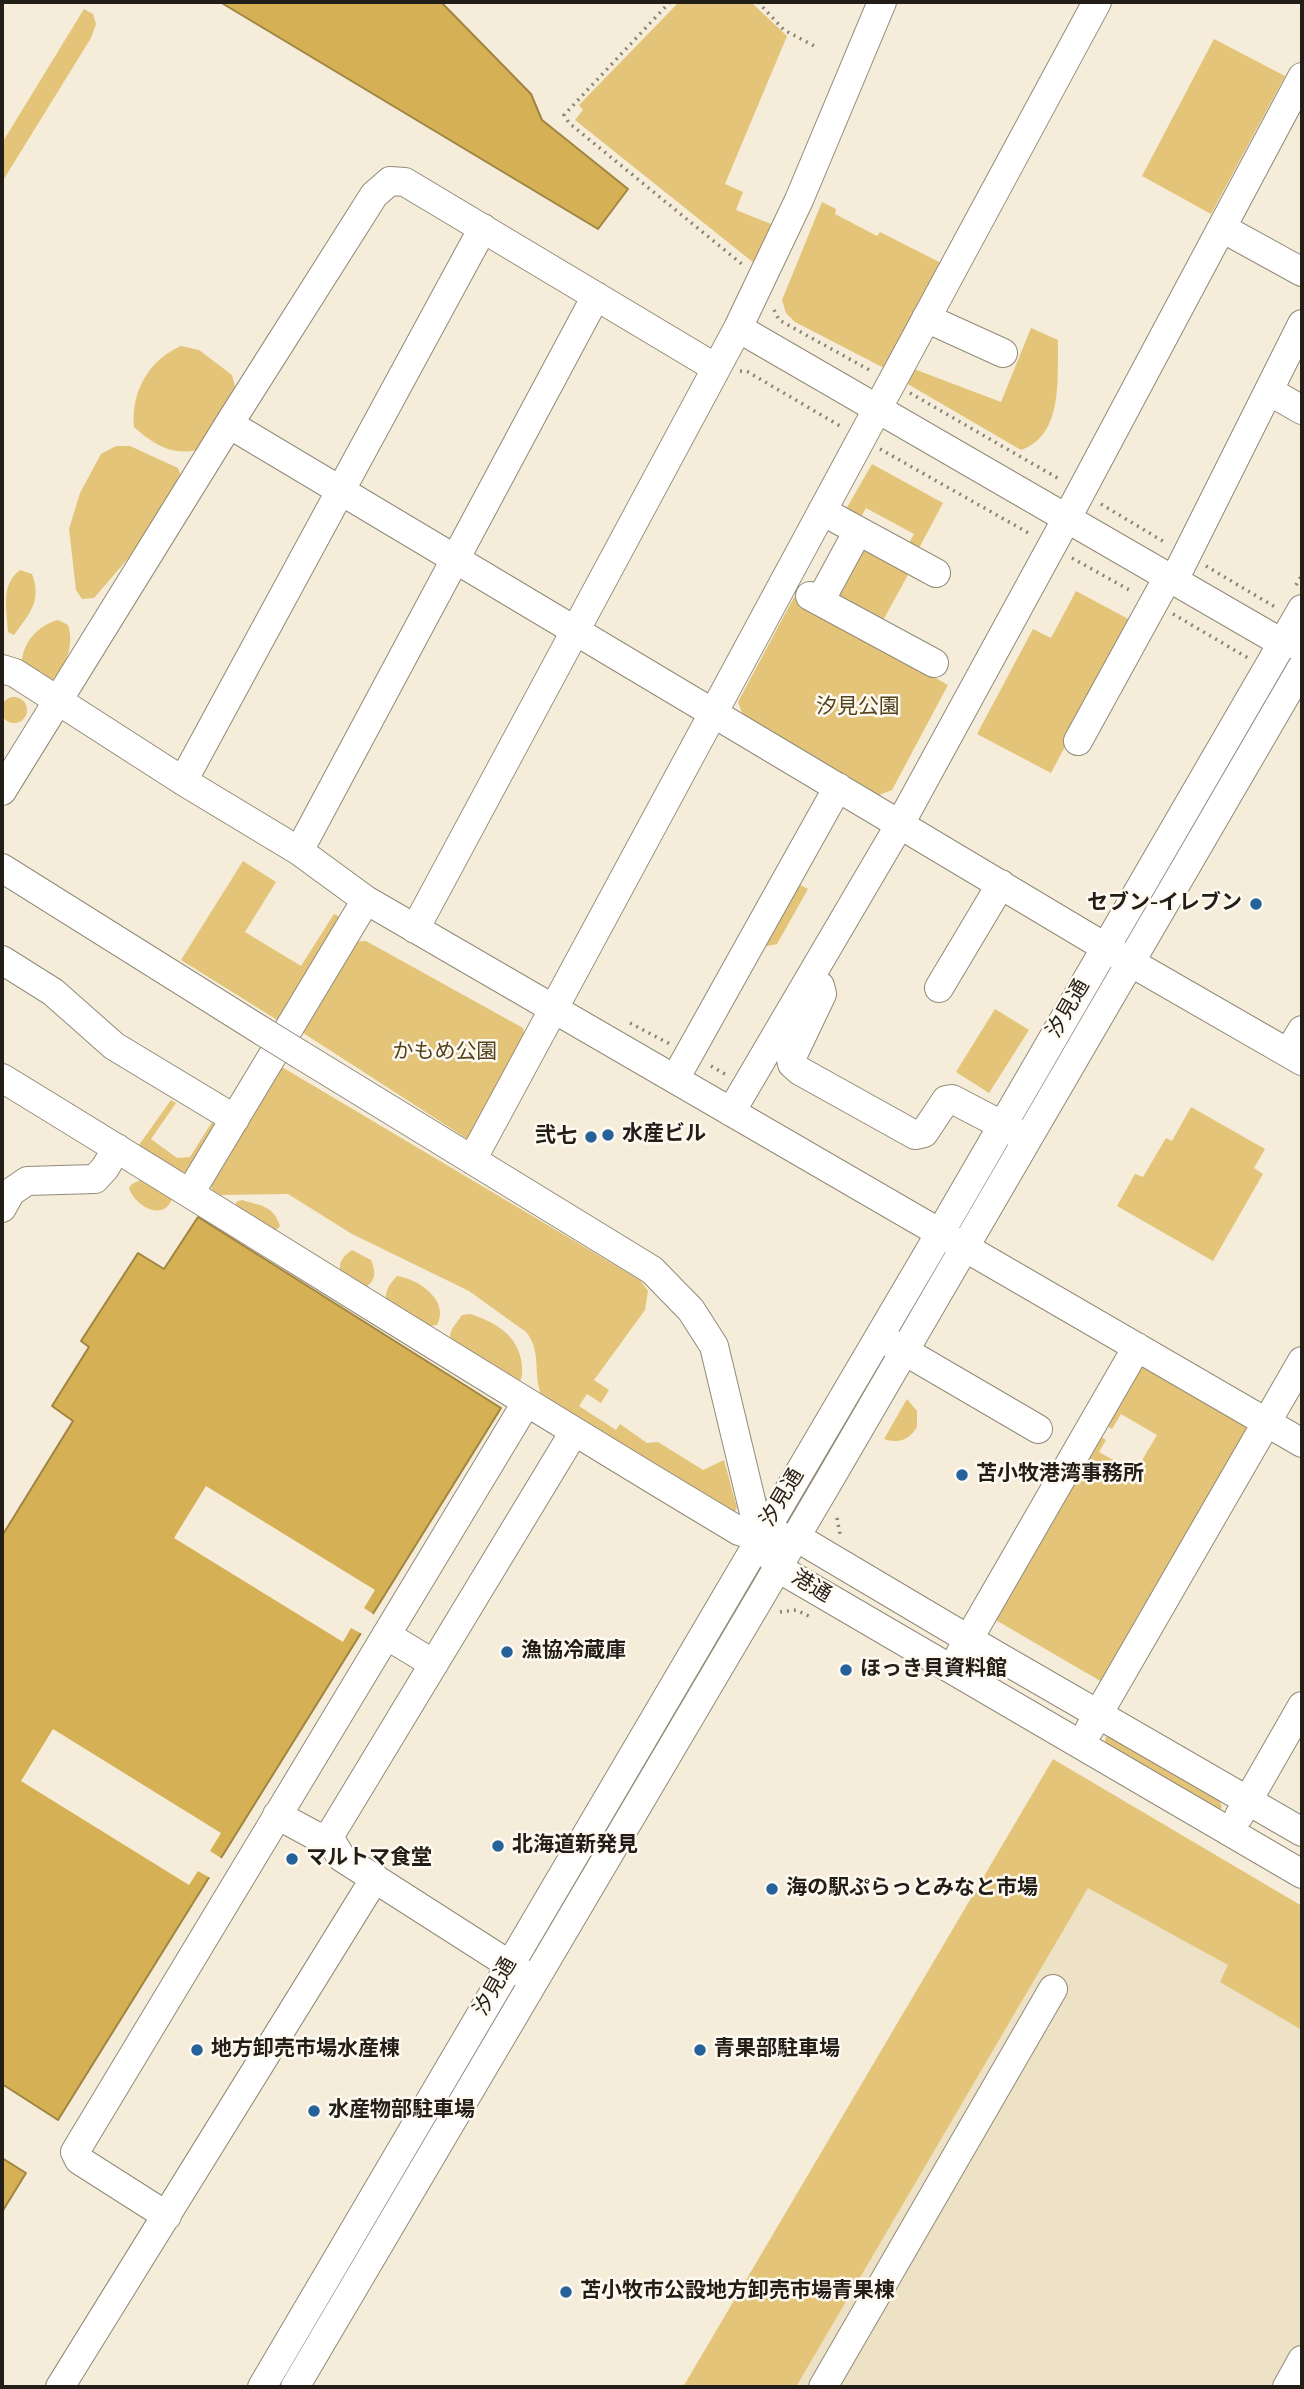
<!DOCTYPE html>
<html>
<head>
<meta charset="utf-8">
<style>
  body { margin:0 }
  #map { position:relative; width:1304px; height:2389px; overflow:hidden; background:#f5edd9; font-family:"Sofia Sans Condensed",sans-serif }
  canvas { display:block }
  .frame { position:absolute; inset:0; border:4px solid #221e17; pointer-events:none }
</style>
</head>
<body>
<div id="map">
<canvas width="1304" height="2389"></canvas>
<div class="frame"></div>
</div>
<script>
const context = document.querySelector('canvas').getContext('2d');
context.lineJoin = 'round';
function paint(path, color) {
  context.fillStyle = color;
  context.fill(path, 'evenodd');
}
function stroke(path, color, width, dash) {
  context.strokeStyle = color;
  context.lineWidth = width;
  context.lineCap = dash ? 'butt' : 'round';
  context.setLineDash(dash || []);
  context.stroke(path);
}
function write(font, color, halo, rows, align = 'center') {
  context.font = font + ' "Sofia Sans Condensed","Noto Sans JP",sans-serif';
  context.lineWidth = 5;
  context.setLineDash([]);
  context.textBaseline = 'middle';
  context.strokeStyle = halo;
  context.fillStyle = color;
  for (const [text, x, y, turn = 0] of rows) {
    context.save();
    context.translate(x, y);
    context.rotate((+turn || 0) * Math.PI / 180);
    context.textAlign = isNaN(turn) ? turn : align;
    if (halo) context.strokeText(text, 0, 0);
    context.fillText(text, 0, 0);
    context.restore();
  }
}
paint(new Path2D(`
  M1088 1887 1302 2006V2387H796Z`), '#ede1c6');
paint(new Path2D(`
  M679 2H751L787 36 725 184 743 192 736 210 771 224 754 263 575 120 583 110 579 105Z
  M84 9 93 14 96 24 91 38 2 182V143Z
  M1214 39 1285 76 1211 214 1142 176Z
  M822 202 836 209 835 214 877 236 880 232 941 263 886 369 795 322 786 313 782 300Z
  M1031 328 1058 340C1057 378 1064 435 1021 450L906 383 914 369 1001 402Z
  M181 346 199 350 232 375 235 387 227 406 196 450C171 456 152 443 134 427 131 391 149 360 181 346Z
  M116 446H130L178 468 181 477 138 547 94 598 82 599 76 590 69 529 80 493 101 454Z
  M872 464 943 503 918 550 908 545 914 534 866 508 860 519 845 511Z
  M860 544 910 571 880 626 830 599Z
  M20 570 32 574C42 601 30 613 14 635L8 632C7 610 0 585 20 570Z
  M1076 591 1132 621 1051 773 977 734 1033 629 1051 638Z
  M794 597 948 685 892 790 879 795 743 715 738 702Z
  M58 620 68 625C75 646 65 669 49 683L22 665C21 644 38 625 58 620Z
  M1 710a13 13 0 1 1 26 0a13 13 0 1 1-26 0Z
  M243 861 276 882 245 932 301 966 334 914 338 916 341 924 282 1023 181 960Z
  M795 882 808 889 777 944 758 948Z
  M366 941 523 1028 526 1048 472 1142 297 1029 353 942Z
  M995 1009 1029 1030 989 1093 956 1072Z
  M282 1067 640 1280 648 1291 645 1310 594 1380 609 1390 601 1403 587 1394 579 1406 616 1430 620 1424 647 1443 658 1442 703 1470 724 1460 737 1508 734 1513 545 1401C530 1381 544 1353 526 1332L469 1291 352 1234 288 1194 220 1195 212 1190 210 1181 277 1070Z
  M171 1100 176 1103 151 1139 177 1158 190 1157 212 1122 216 1125 187 1172H178L139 1145Z
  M1191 1107 1265 1149 1254 1168 1263 1174 1213 1261 1117 1206 1135 1174 1143 1177 1166 1138 1172 1141Z
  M145 1178 173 1195C167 1224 135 1207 129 1188L132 1184Z
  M242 1200C261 1206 273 1205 280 1226L275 1231 236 1208V1202Z
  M352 1250 371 1260C376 1273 376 1280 365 1288L341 1272C337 1262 345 1255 352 1250Z
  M397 1276C419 1279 450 1301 437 1325L430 1326 386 1299C385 1289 391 1283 397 1276Z
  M470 1314C496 1322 519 1336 522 1365 522 1372 523 1375 520 1381L515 1382 453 1342 450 1336 452 1329 462 1315Z
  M1139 1365 1250 1428 1102 1682 994 1619 1100 1436 1106 1440 1099 1452 1135 1472 1157 1435 1121 1414 1112 1429 1105 1425Z
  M907 1399 917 1411V1427C909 1440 899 1444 884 1439Z
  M1110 1735 1219 1799 1222 1807 1220 1811 1104 1745 1106 1737Z
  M1053 1759 1302 1906V2030L1220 1982 1228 1965 1088 1888 796 2387H683Z`), '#e3c478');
const water = new Path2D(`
  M220 2H441L531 94 542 120 628 189 598 229Z
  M198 1217 501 1408 58 2120 2 2084V1536L73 1421 52 1406 89 1347 81 1341 138 1253 164 1269Z
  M2 2158 26 2173 2 2212Z`);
paint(water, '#d5b054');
stroke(water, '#9f8442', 2);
paint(new Path2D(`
  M206 1486 375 1590 364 1608 376 1616 364 1635 351 1628 343 1642 174 1538Z
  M53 1729 221 1833 210 1851 224 1860 212 1879 198 1871 189 1885 21 1781Z`), '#f5edd9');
const minor = new Path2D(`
  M1222 228 1302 272
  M926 318 1003 353
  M738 328 1282 643 1302 645
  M1269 391 1302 410
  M229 424 1130 962 1302 1061
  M822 511 936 573
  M1174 580 1302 324
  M810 596 934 663
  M820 601 858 531
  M2 669 15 673 183 781 299 851 366 900 1302 1443
  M1078 741 1168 577
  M183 781 483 228
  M2 791 229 424 374 195 390 181 405 182 716 368
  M299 851 596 296
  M2 868 262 1031
  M415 929 738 328 799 200 882 2
  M2 960 53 992 114 1046 235 1119
  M809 979 820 986 822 994 791 1059 792 1064 800 1071 915 1135 924 1133 946 1100 952 1099 1017 1133
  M939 988 1001 884
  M1288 1053 1302 1030
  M301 1055 652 1270 691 1310 714 1346 760 1538 778 1568 1302 1874
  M2 1078C248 1228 491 1383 739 1531L760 1538 796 1537 968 1639 1302 1832
  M675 1079 838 787
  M731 1112 900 824 1067 518 1302 77
  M472 1160 1097 2
  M190 1193 366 900
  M2 1208 11 1192 27 1181 95 1179 105 1168 117 1148
  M889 1342 1038 1429
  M386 1635 434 1664
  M960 1654 1137 1347
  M1089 1730 1302 1361
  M277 1815 316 1836 329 1837
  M1239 1816 1302 1706
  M524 1974 341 1857 329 1837 574 1432
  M167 2216 79 2160 75 2152 526 1403
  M60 2387 375 1878
  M262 2387 940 1233 1302 609
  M295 2387 830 1479 1302 667
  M823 2387 1053 1989
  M1287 2387 1302 2360`);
stroke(minor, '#928a78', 30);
stroke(new Path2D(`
  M670 2 564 115 569 123 743 265
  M758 2 784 30 818 48
  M774 310 779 320 873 372
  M740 371 748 372 840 426
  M910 393 1061 480
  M880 449 1032 535
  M1101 504 1166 543
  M1072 558 1133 592
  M1206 566 1275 607
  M1296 585 1302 575
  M1173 614 1248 658
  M630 1023 670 1044
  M711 1066 725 1074
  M837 1518 840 1534
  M780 1612 796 1610 809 1616`), '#898375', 3.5, [2, 5]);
stroke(minor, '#fff', 28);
const minorBridge = new Path2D(`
  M262 1031 301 1055`);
stroke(minorBridge, '#928a78', 30, []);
stroke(minorBridge, '#fff', 28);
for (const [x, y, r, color] of [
  [1256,904,7,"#256299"],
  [608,1135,7,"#256299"],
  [591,1137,7,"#256299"],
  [962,1475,7,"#256299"],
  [507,1652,7,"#256299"],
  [846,1670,7,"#256299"],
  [498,1846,7,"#256299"],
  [292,1859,7,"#256299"],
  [772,1889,7,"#256299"],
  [197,2050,7,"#256299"],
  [700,2050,7,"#256299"],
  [314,2111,7,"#256299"],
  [566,2292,7,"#256299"]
]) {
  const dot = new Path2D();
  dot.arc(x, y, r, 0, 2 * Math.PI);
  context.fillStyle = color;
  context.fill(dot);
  stroke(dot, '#fefaf2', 2.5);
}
write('21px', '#53431d', '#fefaf2', [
  ["汐見公園",858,708],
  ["かもめ公園",445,1053]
]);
write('bold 21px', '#221e17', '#fefaf2', [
  ["セブン-イレブン",1242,904,"right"],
  ["水産ビル",622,1135],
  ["弐七",577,1137,"right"],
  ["苫小牧港湾事務所",976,1475],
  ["漁協冷蔵庫",521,1652],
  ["ほっき貝資料館",860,1670],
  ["北海道新発見",512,1846],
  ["マルトマ食堂",306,1859],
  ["海の駅ぷらっとみなと市場",786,1889],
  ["地方卸売市場水産棟",211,2050],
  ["青果部駐車場",714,2050],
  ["水産物部駐車場",328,2111],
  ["苫小牧市公設地方卸売市場青果棟",580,2292]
], 'left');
write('21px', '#221e17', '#fefaf2', [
  ["汐見通",1069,1009,-60],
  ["汐見通",783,1498,-59],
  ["港通",811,1587,31],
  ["汐見通",496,1987,-60]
]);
</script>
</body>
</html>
